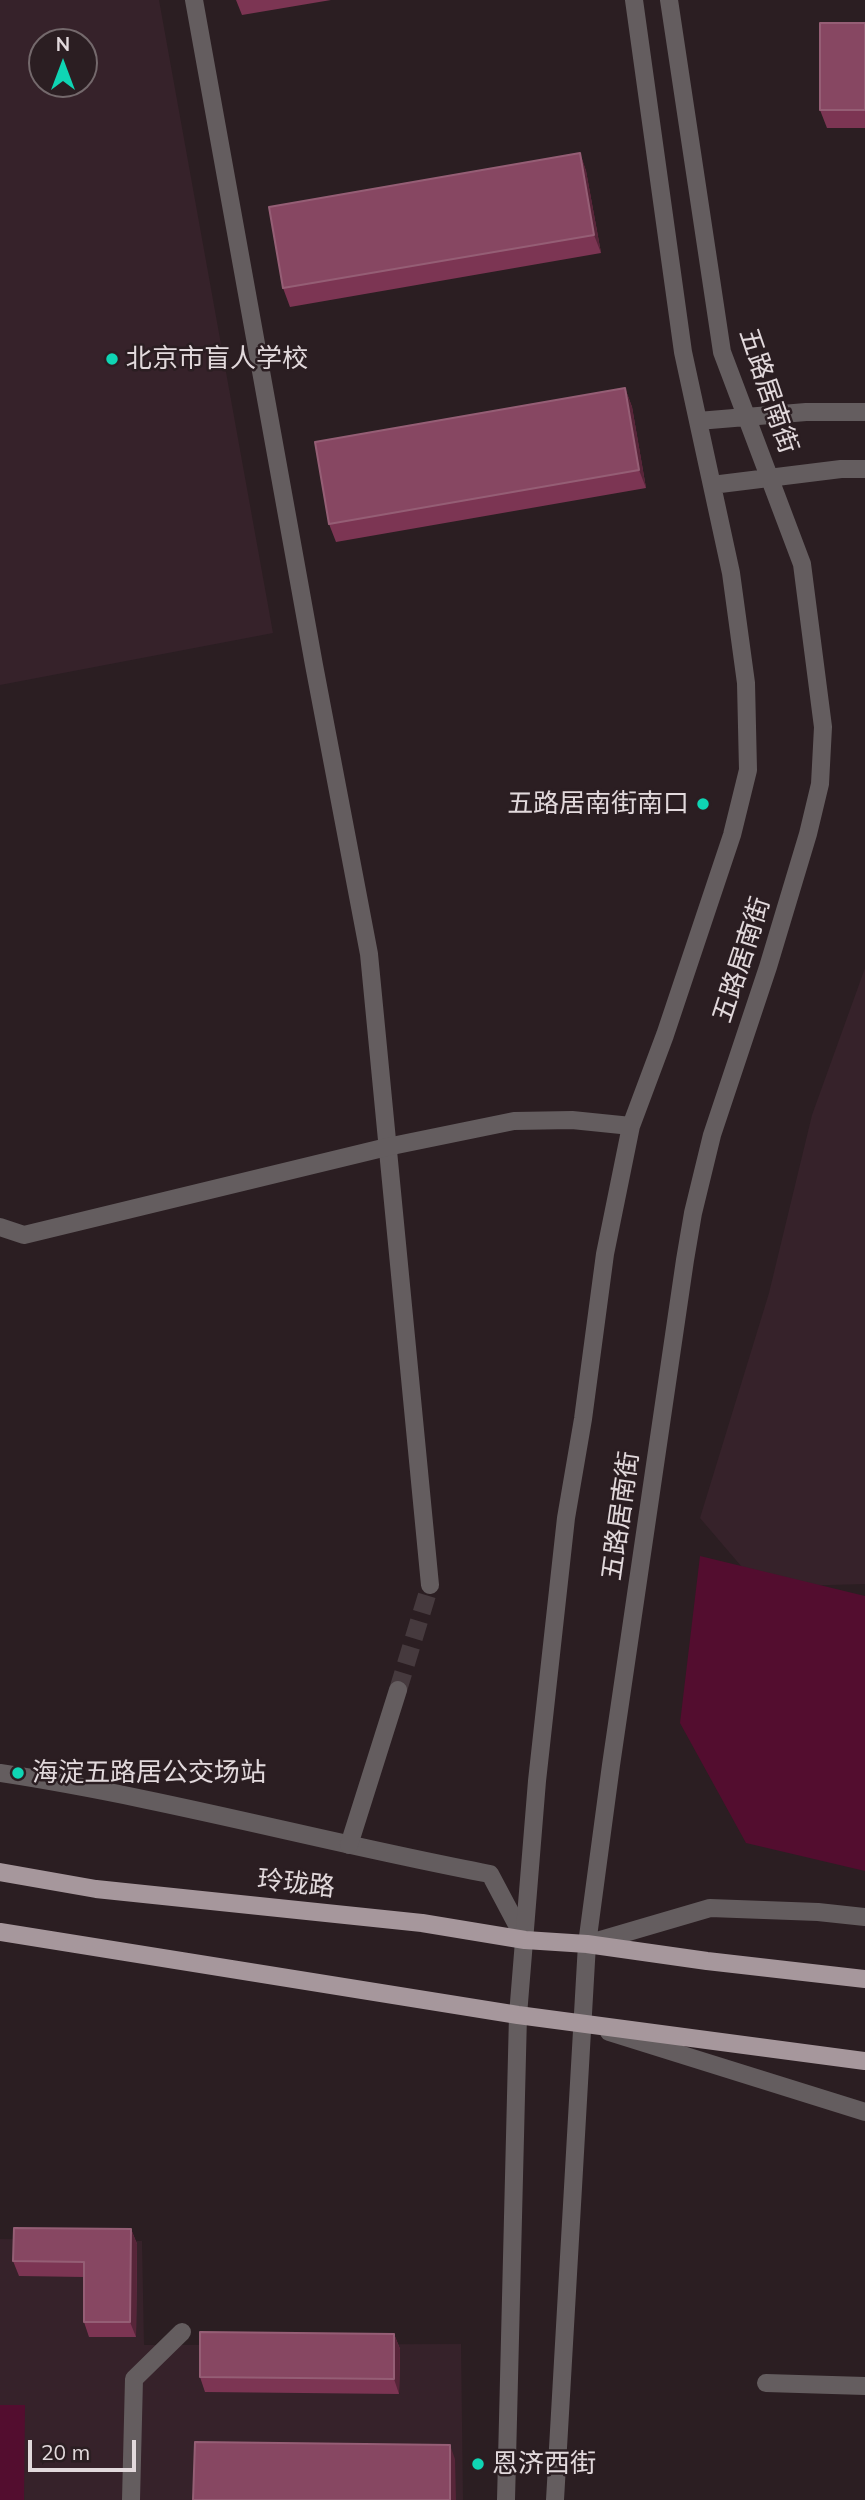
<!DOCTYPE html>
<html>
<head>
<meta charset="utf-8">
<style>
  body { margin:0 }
  #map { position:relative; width:865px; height:2500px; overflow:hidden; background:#2b1e22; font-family:Mulish,sans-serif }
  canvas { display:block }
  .north { position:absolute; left:28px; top:28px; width:70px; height:70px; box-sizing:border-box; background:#2b1e22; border:2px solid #74696c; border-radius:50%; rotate:0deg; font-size:19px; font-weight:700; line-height:28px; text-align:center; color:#e2d9dc }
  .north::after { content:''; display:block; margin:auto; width:24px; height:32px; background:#0fd5b4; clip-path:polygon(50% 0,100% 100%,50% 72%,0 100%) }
  .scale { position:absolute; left:28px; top:2440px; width:108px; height:32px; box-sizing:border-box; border:4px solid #e2d9dc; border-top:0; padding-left:9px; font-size:21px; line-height:24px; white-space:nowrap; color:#e2d9dc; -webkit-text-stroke:5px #2b1e22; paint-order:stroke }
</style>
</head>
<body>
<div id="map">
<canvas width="865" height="2500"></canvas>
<div class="north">N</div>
<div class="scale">20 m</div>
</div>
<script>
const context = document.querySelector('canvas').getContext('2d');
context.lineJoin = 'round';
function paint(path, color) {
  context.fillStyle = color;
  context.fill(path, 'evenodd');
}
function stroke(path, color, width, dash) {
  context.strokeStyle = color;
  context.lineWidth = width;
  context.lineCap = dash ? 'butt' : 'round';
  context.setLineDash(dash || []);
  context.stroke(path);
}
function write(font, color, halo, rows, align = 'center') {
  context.font = font + ' Mulish,"Noto Sans SC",sans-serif';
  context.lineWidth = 5;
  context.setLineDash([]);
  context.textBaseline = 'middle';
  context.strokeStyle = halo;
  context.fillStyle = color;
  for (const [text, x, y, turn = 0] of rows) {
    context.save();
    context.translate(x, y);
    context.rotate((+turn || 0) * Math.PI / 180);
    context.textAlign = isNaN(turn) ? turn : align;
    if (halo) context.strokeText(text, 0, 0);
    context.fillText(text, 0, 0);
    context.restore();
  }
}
paint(new Path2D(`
  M0 0H159L273 633 0 685ZM84 42V84H42V42Z
  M865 968V1584L759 1587 700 1518 769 1293 812 1115Z
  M0 2239 142 2241 144 2345 461 2344 463 2500H0Z`), '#36222a');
paint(new Path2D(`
  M700 1556 865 1596V1871L746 1843 680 1723Z
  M0 2405H25L24 2500H0Z`), '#530d2f');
stroke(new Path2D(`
  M398 1690 430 1585`), '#463a3e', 18, [18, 9]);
stroke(new Path2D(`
  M0 1773C165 1798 326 1843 490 1874L525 1940`), '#645d5f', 18);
stroke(new Path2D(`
  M194 0 314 665 369 954 430 1585
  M349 1845 398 1690
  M766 2383 865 2386
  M131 2500 134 2379 182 2332`), '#645d5f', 18);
stroke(new Path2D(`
  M698 421 806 412H865
  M712 485 841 469H865
  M0 1227 24 1235 387 1147 514 1121 572 1120 631 1126
  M587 1944 710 1908 818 1912 865 1917
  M609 2032 865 2112
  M506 2500 518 2015 537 1781 566 1518 583 1419 605 1254 631 1126 665 1035 732 835 748 770 746 683 731 573 683 352 634 0
  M555 2500 587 1944 611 1765 685 1260 693 1213 712 1135 768 967 808 834 820 784 823 727 802 564 722 352 669 0`), '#645d5f', 18);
stroke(new Path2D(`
  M0 1872 96 1889 422 1923 525 1940 587 1944 707 1961 865 1979
  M0 1932 518 2015 865 2061`), '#a6979c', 18);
paint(new Path2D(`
  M236 0H331L242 15Z
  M865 23V128H827L820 110Z
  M580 153 586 171 601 253 290 307 283 288Z
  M625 388 632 407 646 488 336 542 329 524Z
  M131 2229 137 2244 136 2337H89L84 2322V2277L19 2276 13 2261Z
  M394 2334 400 2349 399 2394 205 2392 200 2377Z`), '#7c3553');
paint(new Path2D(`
  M580 153 586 171 601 253 594 235Z
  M625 388 632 407 646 488 639 470Z
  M131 2229 137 2244 136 2337 130 2322Z
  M394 2334 400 2349 399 2394 394 2379Z
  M450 2445 455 2459 456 2500H450Z`), '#572539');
const building = new Path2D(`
  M820 23H865V110H820Z
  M580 153 594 235 283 288 269 207Z
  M625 388 639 470 329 524 315 442Z
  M14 2228 131 2229 130 2322H84V2262L13 2261Z
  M200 2332 394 2334V2379L200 2377Z
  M195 2442 450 2445V2500H193Z`);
paint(building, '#874762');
stroke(building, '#955e75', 2);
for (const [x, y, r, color] of [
  [112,359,7,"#0fd5b4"],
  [703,804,7,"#0fd5b4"],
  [18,1773,7,"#0fd5b4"],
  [478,2464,7,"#0fd5b4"]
]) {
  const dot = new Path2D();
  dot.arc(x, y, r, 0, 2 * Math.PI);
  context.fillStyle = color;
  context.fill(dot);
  stroke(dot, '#2b1e22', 2.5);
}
write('26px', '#e2d9dc', '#2b1e22', [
  ["北京市盲人学校",126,359],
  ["五路居南街南口",689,804,"right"],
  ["海淀五路居公交场站",32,1773],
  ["恩济西街",492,2464]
], 'left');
write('26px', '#e2d9dc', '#2b1e22', [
  ["五路居南街",768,391,71],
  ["五路居南街",742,960,-72],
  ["五路居南街",621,1516,-82],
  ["玲珑路",296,1884,6]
]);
</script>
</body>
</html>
